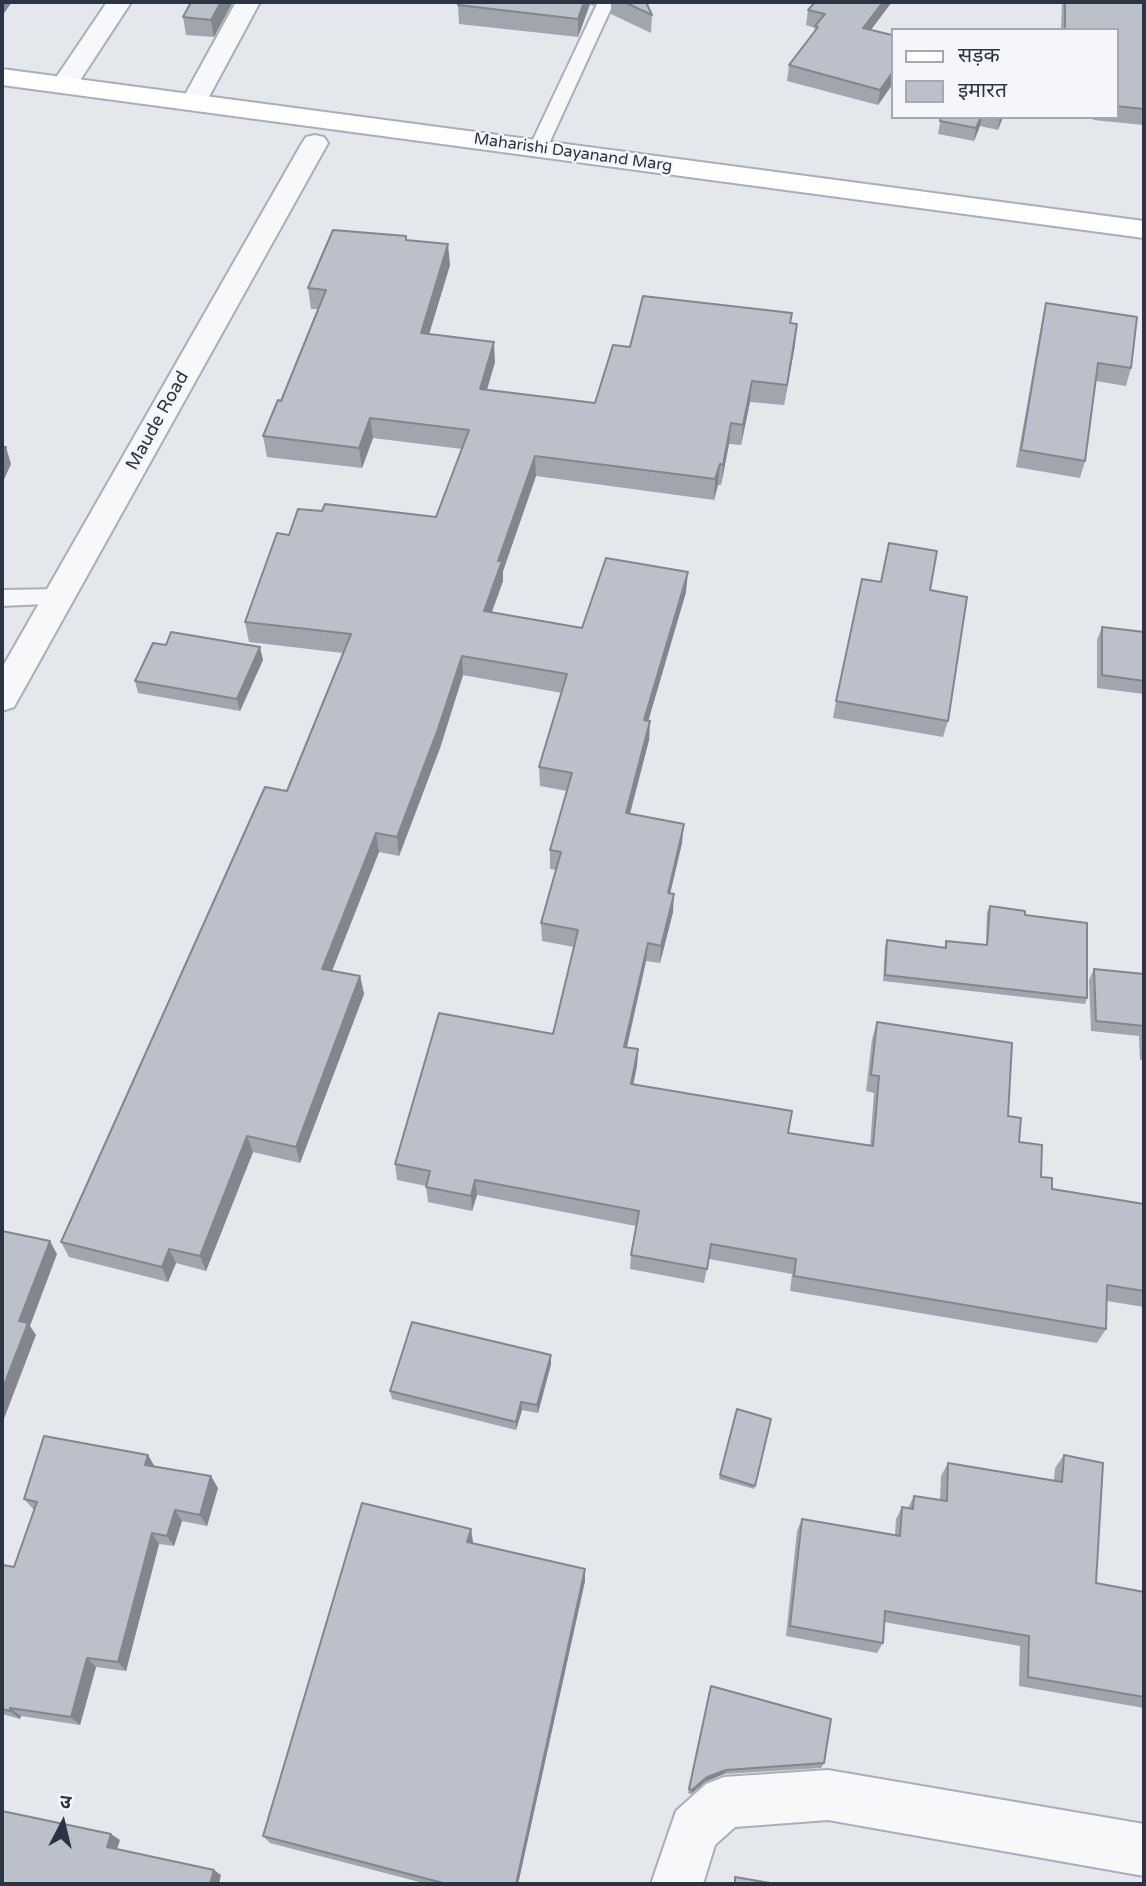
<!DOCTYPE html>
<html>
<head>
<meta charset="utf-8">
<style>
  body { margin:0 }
  #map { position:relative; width:1146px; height:1886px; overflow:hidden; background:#e4e7ec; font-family:"Varela Round","Noto Sans Devanagari",sans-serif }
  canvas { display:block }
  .frame { position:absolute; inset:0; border:4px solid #2b3445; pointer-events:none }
  .legend { position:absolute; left:891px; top:28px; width:228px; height:91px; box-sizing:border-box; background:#f4f6f9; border:2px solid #a4a8b1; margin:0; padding:9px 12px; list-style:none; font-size:21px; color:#2b3445 }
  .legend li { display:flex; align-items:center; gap:14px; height:35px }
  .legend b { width:35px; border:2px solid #a4a8b1 }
  .north { position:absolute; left:28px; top:1788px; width:70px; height:70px; -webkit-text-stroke:5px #f4f6f9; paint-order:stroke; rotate:7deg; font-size:19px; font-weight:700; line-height:28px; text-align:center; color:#2b3445 }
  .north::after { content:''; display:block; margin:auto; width:24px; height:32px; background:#2b3445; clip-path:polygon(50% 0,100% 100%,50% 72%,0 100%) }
</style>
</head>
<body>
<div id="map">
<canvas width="1146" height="1886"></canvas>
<div class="frame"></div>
<ul class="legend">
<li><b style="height:9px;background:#fff"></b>सड़क</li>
<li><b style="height:19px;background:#bbc0ca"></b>इमारत</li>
</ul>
<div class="north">उ</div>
</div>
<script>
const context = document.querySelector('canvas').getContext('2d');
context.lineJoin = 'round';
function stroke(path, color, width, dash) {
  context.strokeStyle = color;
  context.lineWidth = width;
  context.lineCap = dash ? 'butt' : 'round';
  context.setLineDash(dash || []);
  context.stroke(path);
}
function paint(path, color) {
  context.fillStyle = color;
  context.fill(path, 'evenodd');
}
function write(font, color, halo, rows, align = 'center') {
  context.font = font + ' "Varela Round",sans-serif';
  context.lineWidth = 5;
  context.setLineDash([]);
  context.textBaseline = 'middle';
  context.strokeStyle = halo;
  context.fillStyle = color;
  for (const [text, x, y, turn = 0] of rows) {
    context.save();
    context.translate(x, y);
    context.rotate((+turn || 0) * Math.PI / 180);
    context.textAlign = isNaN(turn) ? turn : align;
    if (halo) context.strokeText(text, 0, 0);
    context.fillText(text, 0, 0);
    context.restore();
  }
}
const lane = new Path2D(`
  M598 2H614L547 148 538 154 532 152 529 148Z
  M59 589 67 591 70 597 67 603 2 606V590Z`);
const street = new Path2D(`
  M107 2 130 4 73 91 64 93 55 91 51 85Z
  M236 2H260L203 108 194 110 185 108 181 102Z
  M315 135 324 137 328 143 14 707 2 711V668L302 143 306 137Z
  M828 1770 1144 1824V1876L828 1820 735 1827 715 1845 703 1884H651L676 1811 706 1784 724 1777Z`);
const secondary = new Path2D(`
  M2 69 1144 221V238L2 85Z`);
stroke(lane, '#a9aeb7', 4);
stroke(street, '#a9aeb7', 4);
stroke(secondary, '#a9aeb7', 4);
paint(lane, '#f7f8fa');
paint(street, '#f7f8fa');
paint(secondary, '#fff');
paint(new Path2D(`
  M233 2 214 37 186 35 183 17Z
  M460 2H596L593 6 590 4 578 37 459 24 458 5Z
  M611 2H646L652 15 651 33 611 14Z
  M815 2 871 30 892 35V85L878 105 787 81 789 65 814 32 815 28 806 25 808 10Z
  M1062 2H1144V125L1093 120V117H1116V30H1061Z
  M941 117H1003L998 130 980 126 974 141 938 134Z
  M406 240 450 265 429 334 495 362 487 390 595 403 630 347 791 323 795 345 784 405 750 402 741 445 729 444 721 485H718L714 500 536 476 503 571V581L492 612 582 628 686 592 648 721H650L649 740 630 814 682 843 670 893 673 912 660 963 646 961 627 1047 638 1049 637 1066 633 1084 788 1133 870 1146 874 1093 866 1091 872 1039 877 1022 1008 1116 1019 1142 1041 1177 1052 1189 1144 1204V1307L1107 1301 1106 1329 1097 1343 790 1291 792 1274 709 1259 704 1283 630 1269 631 1255 636 1226 477 1195 472 1211 428 1202 426 1186 397 1180 395 1164 553 1034 574 947 542 941 541 923 556 870 550 869V850L567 791 540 786 539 767 562 693 463 675 440 748 399 856 379 852 332 971 360 976 364 994 300 1163 253 1152 206 1271 176 1263 168 1282 69 1257 61 1242 287 791 343 653 249 642 245 622 289 535 322 511 436 517 462 449 373 438 362 468 267 457 263 436 281 401 318 309H311L308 288Z
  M1046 303 1131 368 1126 386 1096 381 1085 461 1080 478 1016 467 1042 321Z
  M1102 627 1144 632V694L1097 688V640Z
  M166 645 263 660 240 711 138 693 135 681Z
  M836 701 948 721 943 737 833 718Z
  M990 906 1025 915 1087 998 1085 1004 883 981 885 946 887 940 944 948 946 941 986 945 987 912Z
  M1094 969 1144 974V1060H1140L1139 1036 1091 1031 1089 980Z
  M551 1355V1364L538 1413 522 1410 516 1430 392 1399 390 1391Z
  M737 1409 771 1419 754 1489 719 1479Z
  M148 1455 154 1466 218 1488 207 1526 182 1521 174 1546 159 1544 126 1671 96 1667 80 1725 21 1716 20 1719 2 1714V1571L14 1567 34 1510 24 1499Z
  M1064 1455 1096 1583 1144 1592V1708L1019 1686 1020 1646 884 1622 883 1643 877 1653 786 1636 797 1531 802 1519 895 1535 896 1519 902 1507 908 1508 914 1496 940 1500 941 1476 948 1463 1054 1480 1055 1468Z
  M471 1529 472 1543 585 1581 518 1884H427L270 1843 263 1836Z
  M709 1692 824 1763 821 1768 724 1774 705 1782 691 1794 688 1793Z`), '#a1a5ae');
paint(new Path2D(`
  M2 2H12L2 16Z
  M221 2H233L214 37 211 20Z
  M584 2H590V4L578 37V19Z
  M883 2H892L861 43 863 28Z
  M892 73V85L878 105 880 90Z
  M981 117H982L980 126 974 141 976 128Z
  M1000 117H1003L998 130Z
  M448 244 450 265 423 354 421 333Z
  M797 324 795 345 784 405 787 385Z
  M494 342 495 362 481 409 480 389Z
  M752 381 750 402 741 445 743 425Z
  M370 418 373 438 362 468 359 448Z
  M731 423 729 444 721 485 723 465Z
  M6 447 11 464 2 484V456Z
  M535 456 536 476 503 571V581L485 630 484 611 498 561Z
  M720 464 718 485 714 500 715 479Z
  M688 572 686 592 643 739 644 720Z
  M260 647 263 660 240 711 237 699Z
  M462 656 463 675 440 748 399 856 397 837Z
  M650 721 649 740 625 832 626 813Z
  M684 824 682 843 666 911 668 893Z
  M376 833 379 852 326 986 322 969Z
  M674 894 673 912 660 963 661 946Z
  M648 943 646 961 623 1064 624 1047Z
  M360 976 364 994 300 1163 296 1147Z
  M638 1049 637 1066 630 1100 631 1084Z
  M247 1136 253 1152 206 1271 200 1256Z
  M475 1180 477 1195 472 1211 471 1196Z
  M50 1241 57 1254 30 1326 36 1335 2 1424V1390L19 1321Z
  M169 1249 176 1263 168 1282 162 1267Z
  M551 1355V1364L538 1413 537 1405Z
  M521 1402 522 1410 516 1430V1422Z
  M148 1455 155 1467 145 1465Z
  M211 1476 218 1488 207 1526 200 1515Z
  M175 1510 182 1521 174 1546 167 1536Z
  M471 1529 473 1542 469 1554 467 1542Z
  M152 1533 159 1544 126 1671 118 1662Z
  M585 1569V1581L518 1884H516Z
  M87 1658 96 1667 80 1725 71 1717Z
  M10 1708 21 1716 20 1719 10 1711Z
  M726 1770 724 1774 705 1782 691 1794 692 1790 707 1777Z
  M111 1834 120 1840 116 1853 107 1847Z
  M214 1870 221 1875 219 1884H210Z`), '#83868d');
const building = new Path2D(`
  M191 2H221L211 20 183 17Z
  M460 2H584L578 19 458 5Z
  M624 2H646L652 15Z
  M815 2H883L863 28 892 35V73L880 90 789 65 818 27 815 26 825 14 808 10Z
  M1065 2H1144V109L1116 106V30H1065Z
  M941 117H981L976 128 940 121Z
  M333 230 406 236V240L448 244 421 333 494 342 480 389 595 403 613 345 630 347 643 296 792 313 790 323 797 324 787 385 752 381 743 425 731 423 723 465 720 464 715 479 535 456 498 561H502L484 611 582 628 606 558 688 572 644 720 650 721 626 813 684 824 668 893 674 894 661 946 648 943 624 1047 638 1049 631 1084 792 1111 788 1133 873 1146 879 1076 871 1075 877 1022 1012 1043 1008 1116 1021 1118 1019 1142 1042 1145 1041 1177 1052 1178V1189L1144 1204V1291L1107 1285 1106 1329 794 1276 796 1259 711 1244 707 1269 631 1255 639 1211 475 1180 471 1196 426 1187 430 1171 395 1164 439 1013 553 1034 578 930 541 923 561 852 550 850 572 773 539 767 567 674 462 656 438 729 397 837 376 833 322 969 360 976 296 1147 247 1136 200 1256 169 1249 162 1267 61 1242 265 787 287 791 351 634 245 622 277 533 289 535 298 509 322 511 325 504 436 517 469 430 370 418 359 448 263 436 278 400 281 401 326 290 308 288Z
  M1046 303 1137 317 1131 368 1098 363 1085 461 1021 450Z
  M2 447H6L2 456Z
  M889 543 937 551 930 590 967 597 948 721 836 701 862 579 881 582Z
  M1102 627 1144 632V681L1102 675Z
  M171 632 260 647 237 699 135 681 153 643 166 645Z
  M990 906 1025 911V915L1087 923V998L885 975 887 940 946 948V941L987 945Z
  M1094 969 1144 974V1026L1096 1021Z
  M2 1231 50 1241 19 1321 28 1323 2 1390Z
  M412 1322 551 1355 537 1405 521 1402 516 1422 390 1391Z
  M737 1409 771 1419 755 1486 720 1475Z
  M44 1436 148 1455 145 1465 211 1476 200 1515 175 1510 167 1536 152 1533 118 1662 87 1658 71 1717 10 1708V1711L2 1709V1571L3 1565 14 1567 37 1502 24 1499Z
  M1064 1455 1103 1463 1096 1583 1144 1592V1697L1028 1677 1029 1636 885 1611 883 1643 790 1626 802 1519 900 1536 902 1507 913 1509 914 1496 947 1501 948 1463 1062 1482Z
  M362 1503 471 1529 467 1542 585 1569 516 1884H447L263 1836Z
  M711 1686 831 1719 824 1763 726 1770 707 1777 692 1790 689 1789Z
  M2 1811 111 1834 107 1847 214 1870 210 1884H2Z
  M735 1877 776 1884H735Z`);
paint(building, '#bbc0ca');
stroke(building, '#83868d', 2);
write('16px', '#2b3445', '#f4f6f9', [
  ["Maharishi Dayanand Marg",573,153,8]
]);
write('18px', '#2b3445', '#f4f6f9', [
  ["Maude Road",158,421,-61]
]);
</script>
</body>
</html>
